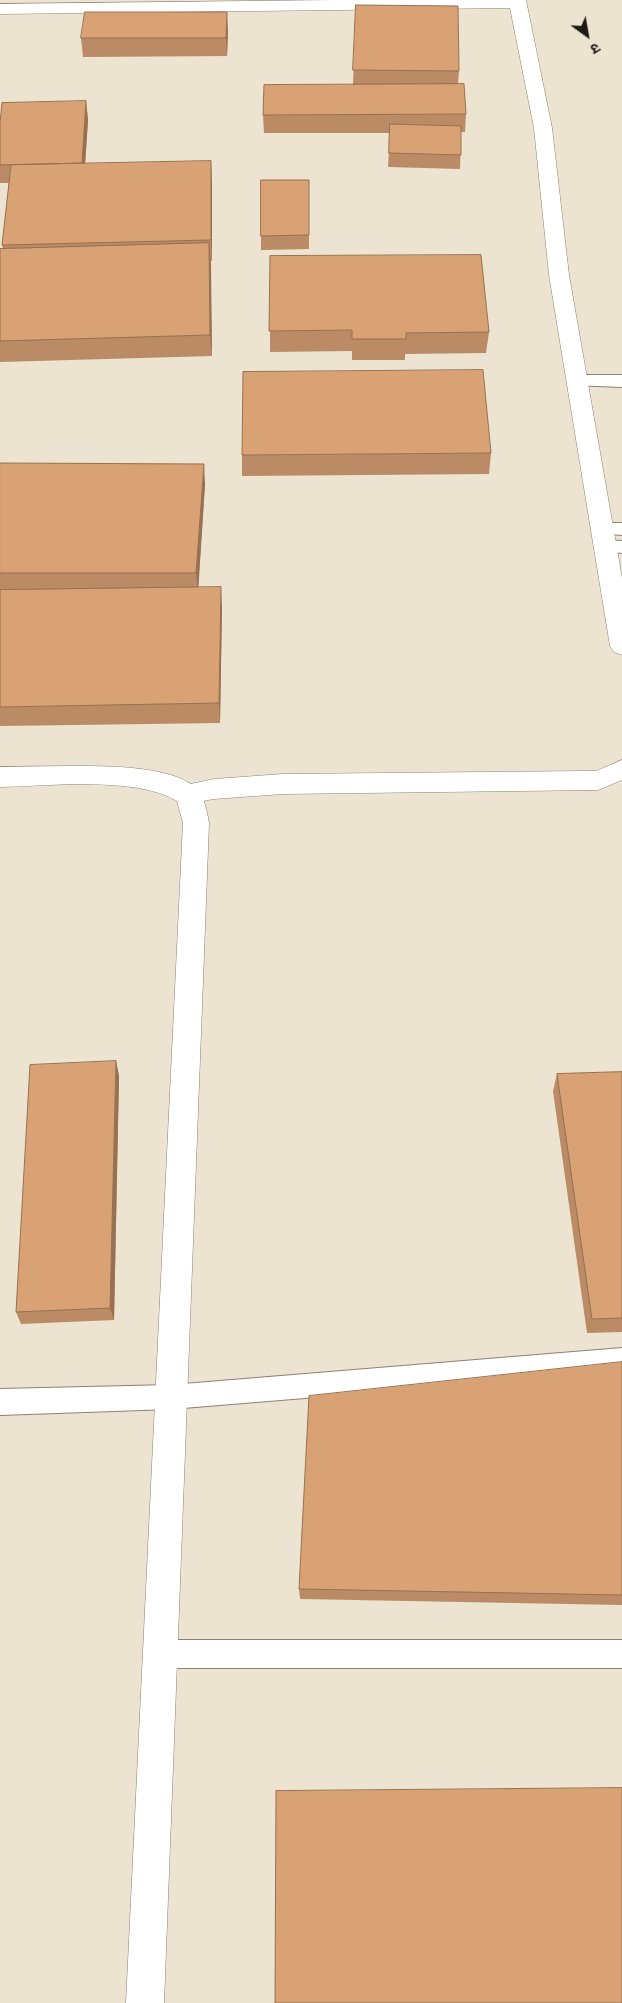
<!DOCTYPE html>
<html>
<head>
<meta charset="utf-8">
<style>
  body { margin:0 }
  #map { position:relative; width:622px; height:2003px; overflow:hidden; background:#ece3d0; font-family:Rubik,"Noto Sans Devanagari",sans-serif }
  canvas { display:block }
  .north { position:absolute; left:562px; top:10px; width:50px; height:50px; -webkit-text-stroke:4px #ece3d0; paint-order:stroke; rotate:148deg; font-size:14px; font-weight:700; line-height:20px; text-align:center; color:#1d1a13 }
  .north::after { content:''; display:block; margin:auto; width:18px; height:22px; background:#1d1a13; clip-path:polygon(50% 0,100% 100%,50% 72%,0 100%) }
</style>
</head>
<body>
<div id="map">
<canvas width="622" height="2003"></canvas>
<div class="north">उ</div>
</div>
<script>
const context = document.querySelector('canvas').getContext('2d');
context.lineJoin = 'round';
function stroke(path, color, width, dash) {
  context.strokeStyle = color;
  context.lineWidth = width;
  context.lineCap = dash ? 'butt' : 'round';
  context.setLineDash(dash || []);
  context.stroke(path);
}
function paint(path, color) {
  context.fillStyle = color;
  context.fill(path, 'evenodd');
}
const service = new Path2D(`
  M578 375H622V387L572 385 569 381 572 377Z
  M602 523H622V535L595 533 593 529 595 525Z
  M605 540 622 541V553L598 551 596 546 598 541Z
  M622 1348V1372L171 1409 0 1415V1389L171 1385Z
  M160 1640H622V1668H160L150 1664 146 1654 150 1644Z`);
const minor = new Path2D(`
  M335 0H526L552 128 569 275 622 578V655L614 652 610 646 549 275 534 128 510 8 0 14V4Z
  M622 760V780L598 790 283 794 214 799 185 804 176 801 172 794 176 787 214 779 283 774 584 771H596Z`);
const tertiary = new Path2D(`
  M69 766C102 766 169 765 195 787 204 795 207 811 209 823L164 2003H126L183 823 177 801C136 776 49 786 0 787V767Z`);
stroke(service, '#8b8271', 2);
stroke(minor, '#8b8271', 1);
stroke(tertiary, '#8b8271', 1);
paint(service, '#fff');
paint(minor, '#fff');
paint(tertiary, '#fff');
paint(new Path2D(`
  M356 5 459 71 458 84 466 114 465 132H461L460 169 388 167 390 133H264L263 115 353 84Z
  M228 30 227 56 83 57 81 38Z
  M86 101 88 120 85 164 212 182V261H210L212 356 0 362V249H3L2 245 9 183H0V123Z
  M309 180V249L261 250V236Z
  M270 256 489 332 486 353 405 354V360H352V351L270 352Z
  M491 453 489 474 242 476V455Z
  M0 463 205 484 198 587 222 607 220 723 0 726Z
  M116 1061 119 1076 114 1320 21 1324 16 1312Z
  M622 1072V1332L587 1333 553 1091 557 1074Z
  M622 1362V1605L300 1599 299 1589Z`), '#ba8b64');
paint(new Path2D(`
  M227 12 228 30 227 56 226 38Z
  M86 101 88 120 84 181 82 163Z
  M211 161 212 182V261L211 240Z
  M209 243 211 264 212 356 210 335Z
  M204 464 205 484 198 594 196 573Z
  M221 587 222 607 220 723 219 703Z
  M116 1061 119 1076 114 1320 110 1308Z`), '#977151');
const building = new Path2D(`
  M356 5 458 6 459 71 353 70Z
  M85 12H227L226 38H81Z
  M464 84 466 114 263 115 264 85Z
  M86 101 82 163 0 165V123L2 103Z
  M390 124 461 126V155L389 153Z
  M211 161V240L2 245 11 165Z
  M261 180H309V235L261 236Z
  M209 243 210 335 0 341V249Z
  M481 255 489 332 406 333V339H352V330L269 331 270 256Z
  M483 370 491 453 242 455 243 372Z
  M0 463 204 464 196 573H0Z
  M221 587 219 703 0 707V590Z
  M116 1061 110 1308 16 1312 30 1065Z
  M622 1072V1318L592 1319 557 1074Z
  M622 1362V1595L299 1589 309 1396Z
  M622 1788V2003H275L276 1791Z`);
paint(building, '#d8a274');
stroke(building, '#977151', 1);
</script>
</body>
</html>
